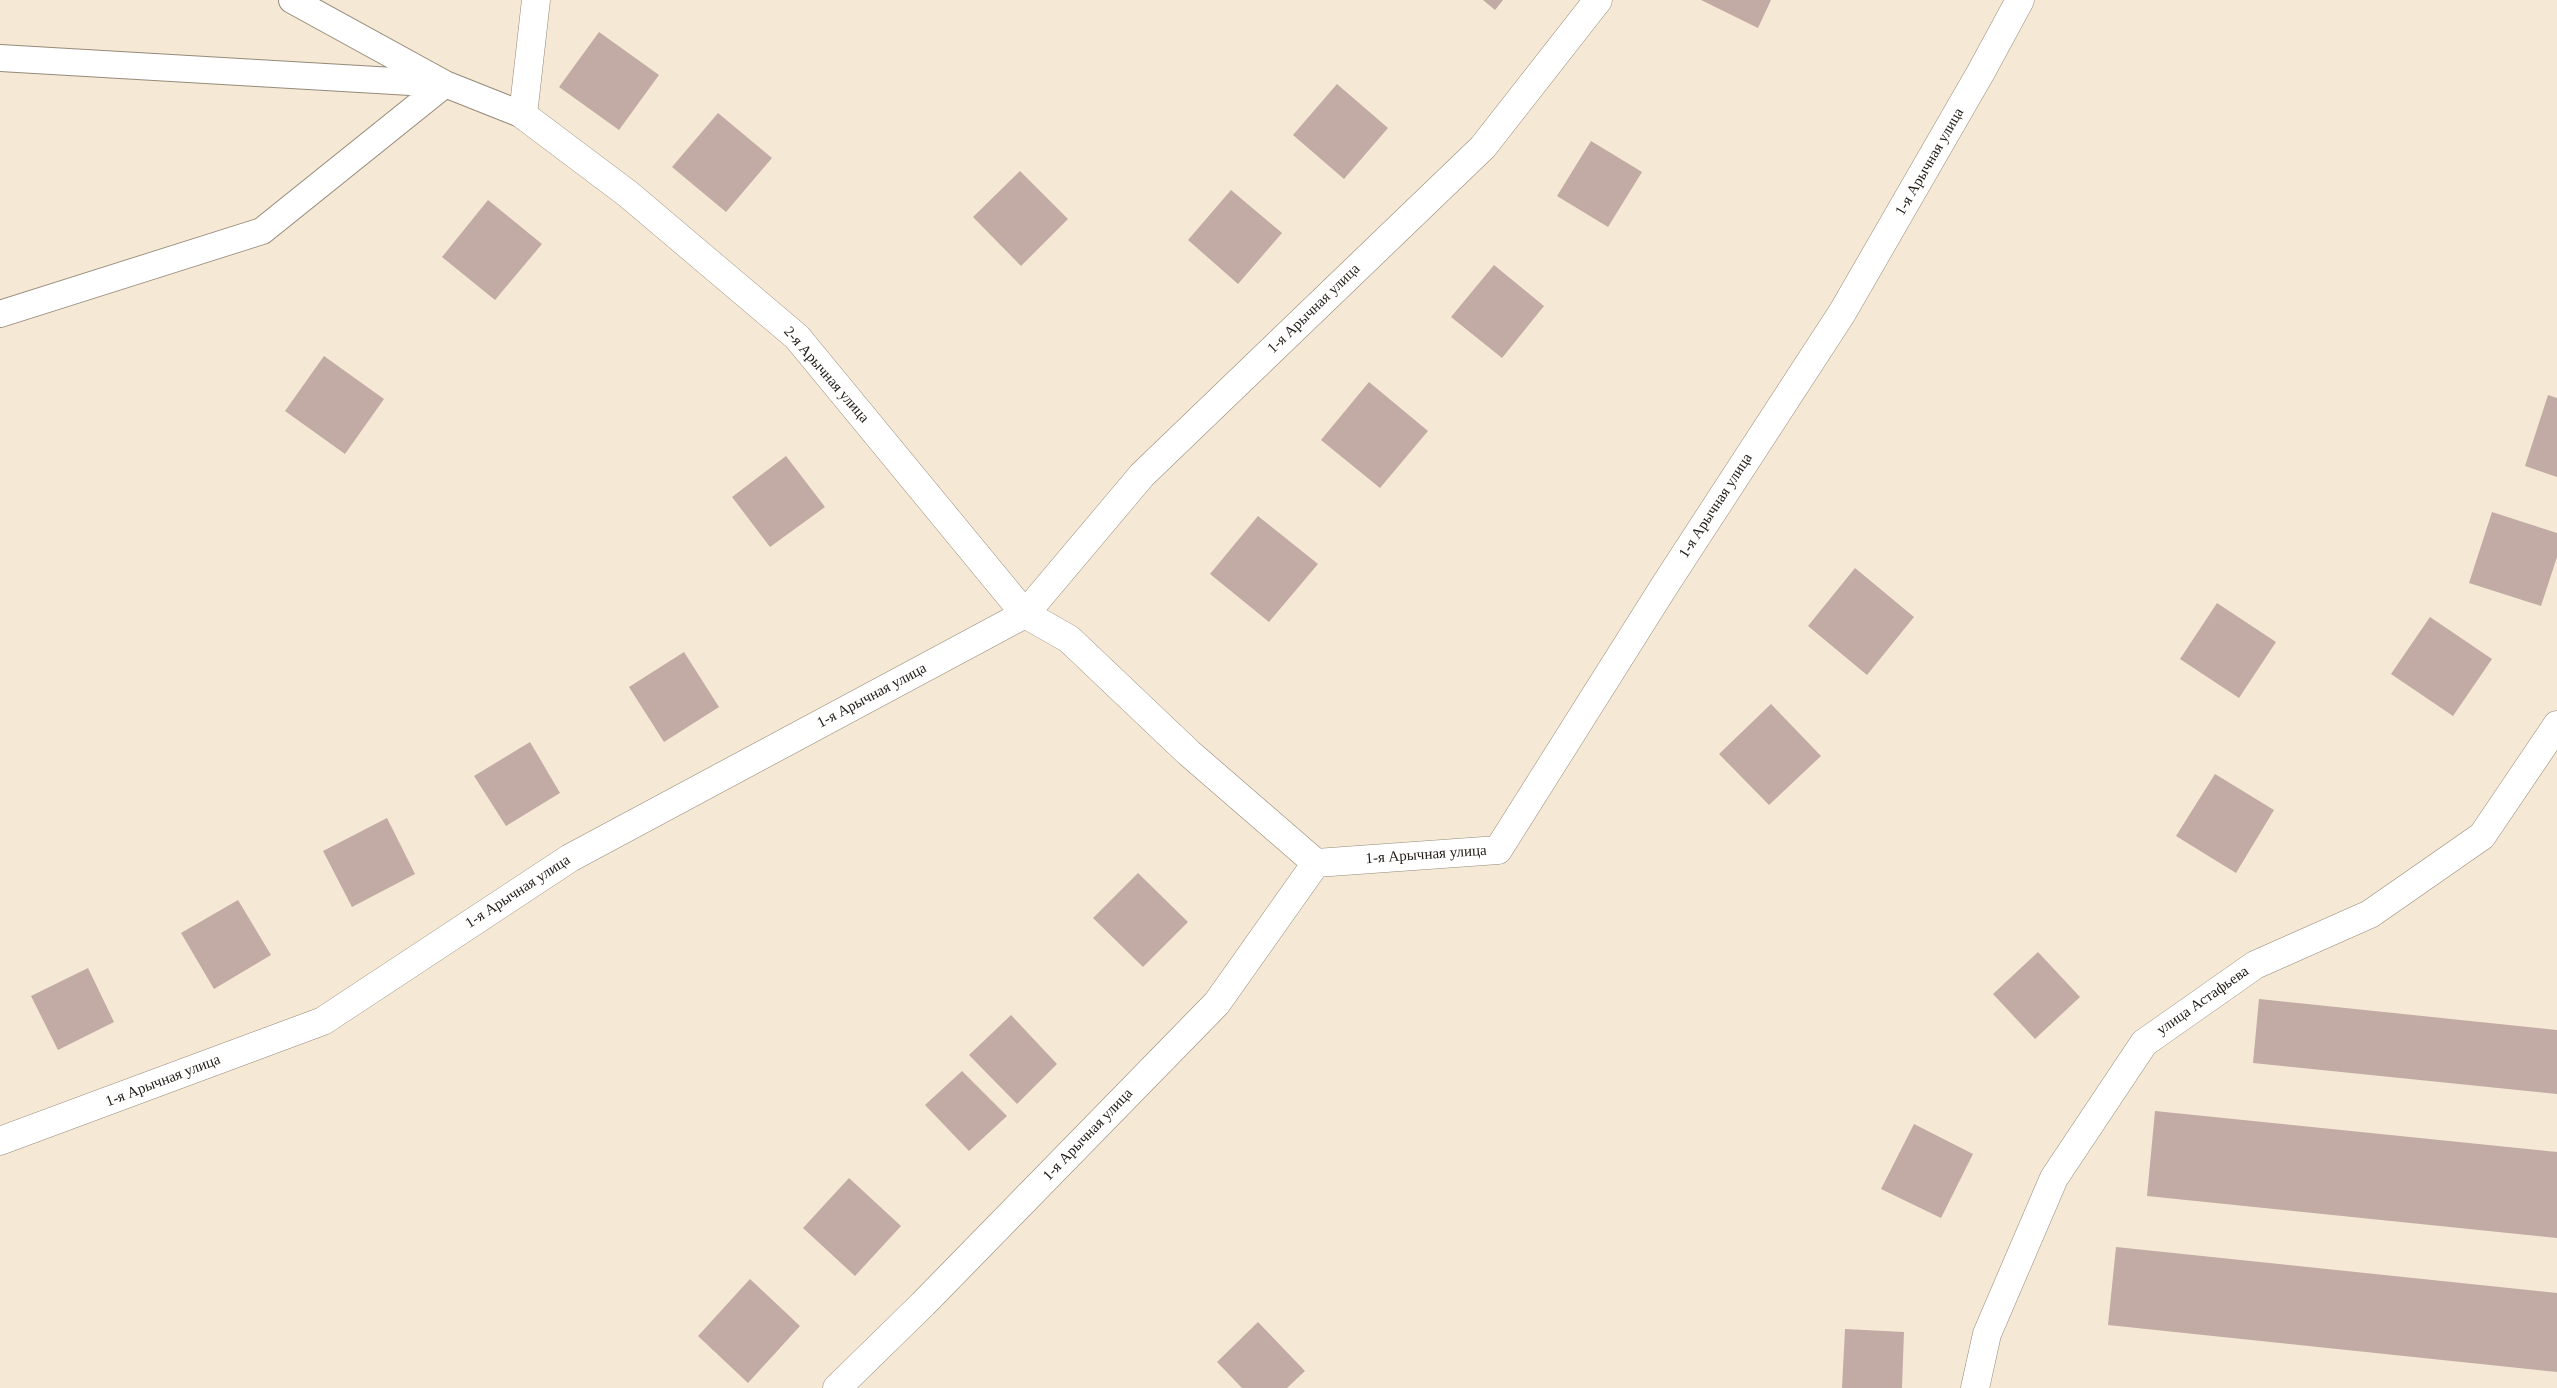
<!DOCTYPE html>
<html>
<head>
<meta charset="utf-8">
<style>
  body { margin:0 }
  canvas { display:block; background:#f5e8d4 }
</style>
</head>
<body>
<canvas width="2557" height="1388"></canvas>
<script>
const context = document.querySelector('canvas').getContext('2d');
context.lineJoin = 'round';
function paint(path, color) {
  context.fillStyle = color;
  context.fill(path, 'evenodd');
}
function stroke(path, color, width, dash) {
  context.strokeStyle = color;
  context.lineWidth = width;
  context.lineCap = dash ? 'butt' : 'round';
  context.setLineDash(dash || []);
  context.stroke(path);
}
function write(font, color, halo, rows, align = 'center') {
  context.font = font + ' "Times New Roman",serif';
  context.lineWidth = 4;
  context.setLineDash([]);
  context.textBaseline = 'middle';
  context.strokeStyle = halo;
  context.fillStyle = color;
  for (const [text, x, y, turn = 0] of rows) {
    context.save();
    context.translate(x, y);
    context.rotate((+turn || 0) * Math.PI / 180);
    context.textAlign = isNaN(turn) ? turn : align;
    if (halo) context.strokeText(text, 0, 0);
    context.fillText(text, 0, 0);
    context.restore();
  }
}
paint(new Path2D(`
  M1483 0H1503L1495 10Z
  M1701 0H1771L1758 28Z
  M599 32 659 75 619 130 559 87Z
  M1337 84 1388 128 1344 179 1293 135Z
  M718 113 772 158 726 212 672 167Z
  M1591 141 1642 172 1608 227 1557 196Z
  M1020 171 1068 219 1021 266 973 217Z
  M1231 190 1282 233 1238 284 1188 240Z
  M488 200 542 244 495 300 442 257Z
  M1494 265 1544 306 1502 358 1451 317Z
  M324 356 384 399 345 454 285 411Z
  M1369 382 1428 431 1380 488 1321 440Z
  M2548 395 2557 398V477L2525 466Z
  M786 456 825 507 770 547 732 497Z
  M2492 512 2557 533V557L2541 606 2469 583Z
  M1258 516 1318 564 1269 622 1210 574Z
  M1855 568 1914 617 1867 675 1808 626Z
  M2217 603 2276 642 2239 698 2180 659Z
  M2430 617 2492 659 2453 716 2391 674Z
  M684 652 719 707 664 742 629 687Z
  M1771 704 1821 756 1769 805 1719 754Z
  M530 742 560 793 506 826 474 776Z
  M2215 774 2274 810 2236 873 2176 836Z
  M387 818 415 874 352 907 323 851Z
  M1138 873 1188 922 1143 967 1093 918Z
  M238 900 271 955 214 989 181 933Z
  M2038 952 2080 997 2035 1039 1993 994Z
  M88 968 114 1022 58 1050 31 996Z
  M2259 999 2557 1030V1094L2253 1063Z
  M1011 1015 1057 1064 1017 1104 969 1055Z
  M962 1071 1007 1116 969 1151 925 1105Z
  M2155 1111 2557 1152V1238L2147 1196Z
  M1914 1124 1973 1154 1941 1218 1881 1189Z
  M849 1178 901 1226 855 1276 803 1228Z
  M2116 1247 2557 1293V1372L2108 1325Z
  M750 1279 800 1326 748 1383 698 1336Z
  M1258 1322 1305 1371 1287 1388H1242L1217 1362Z
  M1845 1329 1904 1332 1902 1388H1842Z`), '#c3aba5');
const lane = new Path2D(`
  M292 0 445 84 523 115
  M0 58 445 84 262 231 0 314`);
const street = new Path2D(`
  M536 0 523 115 628 194 797 337 1025 614 1069 639 1189 753 1316 863 1498 850 1665 585 1842 313 1981 72 2020 0
  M0 1141 323 1021 570 858 1025 614 1142 475 1483 147 1598 0
  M837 1388 923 1304 1217 1003 1316 863
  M1975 1388 1987 1334 2054 1178 2144 1043 2255 965 2370 914 2482 836 2557 725`);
stroke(lane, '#968a79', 28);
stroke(street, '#968a79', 29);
stroke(lane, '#fff', 26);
stroke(street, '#fff', 28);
write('15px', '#201b14', '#fff', [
  ["1-я Арычная улица",1930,162,-60],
  ["1-я Арычная улица",1314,309,-44],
  ["2-я Арычная улица",826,375,49],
  ["1-я Арычная улица",1716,506,-57],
  ["1-я Арычная улица",872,696,-28],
  ["1-я Арычная улица",1426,855,-4],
  ["1-я Арычная улица",518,892,-33],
  ["улица Астафьева",2203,1001,-35],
  ["1-я Арычная улица",163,1081,-21],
  ["1-я Арычная улица",1088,1135,-46]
]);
</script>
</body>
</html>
